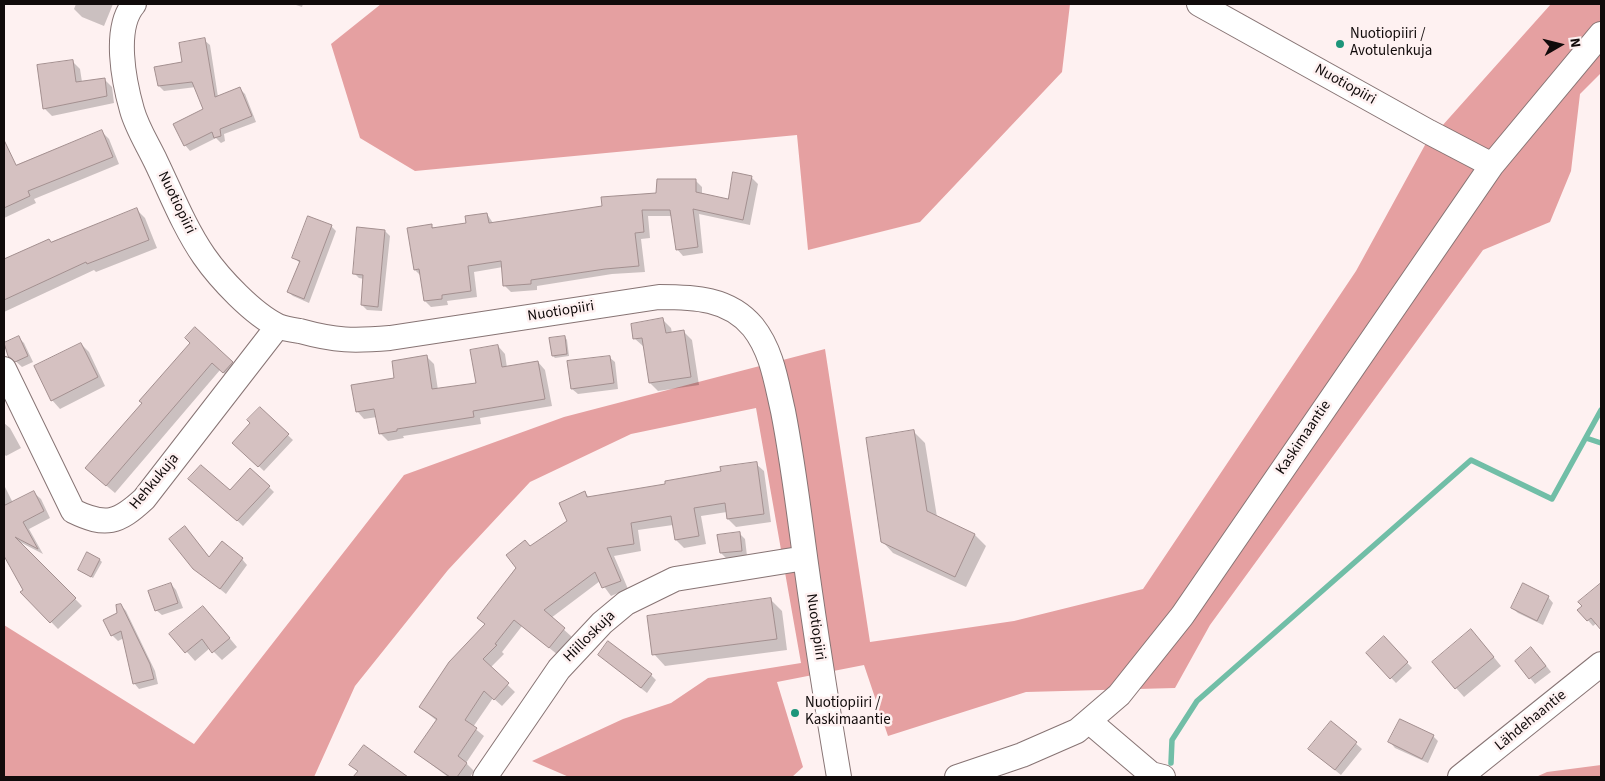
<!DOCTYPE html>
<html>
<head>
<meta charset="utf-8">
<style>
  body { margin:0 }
  #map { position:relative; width:1605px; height:781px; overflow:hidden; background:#fef1f1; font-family:"Source Sans 3",sans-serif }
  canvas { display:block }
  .frame { position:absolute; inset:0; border:5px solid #110b0b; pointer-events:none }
  .north { position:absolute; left:1535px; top:20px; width:50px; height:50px; -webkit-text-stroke:4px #fef1f1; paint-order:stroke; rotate:82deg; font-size:14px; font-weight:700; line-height:20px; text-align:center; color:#110b0b }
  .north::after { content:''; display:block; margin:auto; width:18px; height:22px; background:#110b0b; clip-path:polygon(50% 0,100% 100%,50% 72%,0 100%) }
</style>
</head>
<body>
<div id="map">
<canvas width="1605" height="781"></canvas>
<div class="frame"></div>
<div class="north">N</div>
</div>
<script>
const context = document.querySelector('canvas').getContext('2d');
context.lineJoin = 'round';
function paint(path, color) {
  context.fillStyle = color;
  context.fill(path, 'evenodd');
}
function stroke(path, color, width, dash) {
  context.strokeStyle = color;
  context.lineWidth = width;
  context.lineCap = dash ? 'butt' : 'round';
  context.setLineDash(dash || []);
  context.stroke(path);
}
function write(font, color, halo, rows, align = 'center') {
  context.font = font + ' "Source Sans 3",sans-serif';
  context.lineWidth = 5;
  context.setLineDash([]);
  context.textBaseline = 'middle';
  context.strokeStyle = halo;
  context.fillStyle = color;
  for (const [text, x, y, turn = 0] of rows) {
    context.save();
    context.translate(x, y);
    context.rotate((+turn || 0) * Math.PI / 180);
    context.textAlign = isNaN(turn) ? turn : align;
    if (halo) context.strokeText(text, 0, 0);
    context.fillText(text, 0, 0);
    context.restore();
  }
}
paint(new Path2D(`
  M381 4H1070L1062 72 920 222 808 250 797 135 415 171 360 138 331 44Z
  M1551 4H1601V73L1580 94 1571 171 1550 222 1483 250 1210 625 1175 688 1026 692 888 736 864 665 777 682 803 767 792 777H569L532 761 623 719 671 703 708 678 801 663 756 408 631 434 530 482 448 570 355 686 314 777H4V625L194 744 404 475 564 417 825 349 870 642 1014 621 1143 589 1356 271 1425 145Z
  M1601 765V777H1536L1547 772Z`), '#e5a0a1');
paint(new Path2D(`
  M76 4H113L104 26 82 17 74 9Z
  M293 4H303L302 7Z
  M204 40 210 45 218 97 240 89 245 94 256 122 224 134 225 141 221 143 216 138 190 151 185 145 205 110 196 87 164 91 159 86 184 63Z
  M72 61 80 69 82 82 104 79 112 87 114 103 52 116 44 108Z
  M101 131 109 139 119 164 34 199 36 203 4 218V168L14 163 17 166Z
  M734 174 752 178 758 184 750 225 699 214 703 253 683 256 677 249 672 216H648L650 238 641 239 645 272 612 274 537 286V290L511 292 505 286 503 267 474 272 477 297 447 301 448 305 431 307 425 301 422 277 415 270 431 226 435 229 467 224 487 214 493 223 603 207 658 194 696 181 702 187V195L729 200Z
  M137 210 145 218 157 248 96 272 94 270 4 312V261L49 240 52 243Z
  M331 226 336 231 309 303 293 296 288 292 300 263 294 258Z
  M385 231 390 236 382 311 367 310 362 305 364 279 359 278 354 273Z
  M663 320 671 328 672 333 683 331 692 340 699 385 658 391 650 383 644 347 634 338Z
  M565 337 567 340 569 356 555 358 553 356Z
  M19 338 24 343 33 362 22 367 9 355 4 345Z
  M191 343 232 363 240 371 232 380 220 370 115 493 95 476 144 403Z
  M81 344 89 352 105 386 60 409 52 400Z
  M498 346 505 354 507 368 538 362 545 370 552 406 480 418 481 424 403 436 404 438 388 441 380 433 377 417 364 419 357 411 427 357 434 364 438 390 477 384Z
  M609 357 615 362 618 389 578 394 572 389 569 363Z
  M260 409 293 440 264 471 234 443 252 423Z
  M4 423 10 428 21 448 6 456 4 454Z
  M914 432 925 443 937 517 975 535 986 546 966 587 893 553 882 541Z
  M756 464 764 471 771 522 736 527 728 519 727 512 701 516 706 544 684 548 676 540 673 525 638 530 641 551 614 556 628 589 611 596 600 581 551 618 572 637 558 655 522 626 502 652 504 654 490 668 515 692 502 706 493 698 473 727 484 736 466 763 474 771 470 777H448L415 752 437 721 420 707 486 625 479 618 531 547 569 522 585 493 590 498 667 485Z
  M4 485 13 503 33 492 41 499 50 518 29 529 43 554 18 541 82 606 58 629 22 592 25 590 4 553Z
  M269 487 274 492 243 526 211 496Z
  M190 533 210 558 242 559 247 565 226 594 194 568Z
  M740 534 745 539 747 556 726 558 721 553Z
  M100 560 102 562 93 578 82 572Z
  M171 584 176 590 183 608 162 615 156 610Z
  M1601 584V628L1597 623 1593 626 1579 610 1583 606 1580 602Z
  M1548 597 1553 603 1543 625 1518 613 1512 608Z
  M771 600 782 611 787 650 665 666 654 654Z
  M121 605 126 611 155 671 158 684 139 689 134 683 124 638 118 641 112 635Z
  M211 616 237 647 222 660 210 648 195 661 171 634Z
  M1384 638 1412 668 1396 683 1367 653Z
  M1479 639 1501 666 1464 697 1456 688Z
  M1537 654 1551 672 1535 684 1516 661Z
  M605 660 651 675 656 680 647 693Z
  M1331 722 1362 749 1341 775 1315 754Z
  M1433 736 1438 741 1428 763 1395 748 1390 742Z
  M351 765 402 774 405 777H355L358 772Z`), '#0003');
stroke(new Path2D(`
  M1586 438 1601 443
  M1171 763 1172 740 1197 701 1471 460 1552 499 1601 410`), '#71bea7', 5.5);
const building = new Path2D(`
  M205 38 215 97 240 87 252 116 220 129 221 136 214 138 212 132 184 146 173 124 203 109 192 82 158 86 154 67 182 62 179 43Z
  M73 60 76 82 105 78 107 96 43 109 37 65Z
  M102 130 113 157 28 191 30 196 4 208V140L16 165Z
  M733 172 752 176 743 220 693 209 698 247 676 250 670 210H642L644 232 635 233 639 266 605 269 531 280V284L503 286 501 261 468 266 471 291 442 295V299L424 301 419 269 414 270 407 228 432 224V228L466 223 465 216 487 213 489 223 602 206 601 197 656 193 657 179H696V192L728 199Z
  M137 208 149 240 87 264 86 262 4 300V259L49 239 51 242Z
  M308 216 332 225 304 299 287 292 300 261 292 258Z
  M357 227 385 230 378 307 361 305 363 275 353 274Z
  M663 318 666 333 684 330 691 377 649 383 642 338 633 339 631 324Z
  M195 327 233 362 223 373 212 363 106 486 85 468 142 403 139 401 190 343 185 338Z
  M19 336 28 356 15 362 8 356 4 343Z
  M565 336 567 354 552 356 549 338Z
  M81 343 98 377 51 401 34 366Z
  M498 345 502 367 538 361 545 399 473 411 474 417 397 429V431L379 434 374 409 356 412 351 385 394 378 392 361 427 355 432 389 476 383 470 350Z
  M610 356 614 383 571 389 567 361Z
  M260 407 289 434 258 467 232 443 250 423 247 420Z
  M914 430 927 511 975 534 955 577 881 542 866 438Z
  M757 462 764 514 727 519 725 503 694 508 699 536 675 540 671 516 631 523 634 544 607 548 621 581 602 588 595 572 544 610 565 628 549 648 514 620 495 644 497 645 483 659 509 683 494 700 484 691 465 720 477 728 458 756 467 763 457 777H450L414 752 437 719 419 707 449 662 485 624 477 618 516 568 506 555 525 540 530 546 567 521 559 503 585 491 587 497 665 484V481L721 471 720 467Z
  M201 465 230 490 250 468 270 486 237 521 188 479Z
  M34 491 44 511 23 522 38 549 15 537 76 598 50 623 20 592 23 590 4 556V506Z
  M185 526 209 557 222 541 243 558 220 589 193 569 169 539Z
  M740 532 742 551 720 553 717 535Z
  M87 552 100 559 91 577 78 570Z
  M171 583 178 603 155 611 148 591Z
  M1523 583 1549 596 1537 621 1511 608Z
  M1601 583V630L1591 618 1587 621 1577 610 1582 606 1578 602Z
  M771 598 777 639 652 655 647 616Z
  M121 604 150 664 154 679 133 684 121 631 111 636 103 620 117 613 116 605Z
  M203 606 230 638 212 653 202 639 185 653 169 634Z
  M1471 629 1494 657 1455 689 1432 662Z
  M1384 636 1408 662 1390 679 1366 653Z
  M608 641 652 674 641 688 598 655Z
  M1531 647 1546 666 1529 679 1515 661Z
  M1400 719 1434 735 1422 759 1388 742Z
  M1331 721 1357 742 1335 770 1308 749Z
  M364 745 408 777H353L358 771 349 765Z`);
paint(building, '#d5c1c1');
stroke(building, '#a38f8f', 1);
const minor = new Path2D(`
  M134 4C113 28 124 82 132 110 137 128 148 145 156 162 171 193 184 227 204 256 220 279 253 314 278 326 285 329 293 330 300 331 336 341 354 341 390 338L659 297C694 297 729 298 753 327 772 351 776 381 783 411 793 462 799 513 806 564 816 636 827 706 839 777
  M1199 4 1429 132 1492 165
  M4 369 73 511C106 527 118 523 144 499L278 326
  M1090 722 1151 774 1163 777
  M485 777 559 669 602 623 626 603 675 579 805 558
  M957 777 1022 755 1077 731 1119 695 1182 616 1492 165 1601 34
  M1460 777 1601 664`);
stroke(minor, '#877474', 26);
stroke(minor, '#fff', 24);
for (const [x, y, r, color] of [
  [1340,44,5,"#1d957a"],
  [795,713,5,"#1d957a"]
]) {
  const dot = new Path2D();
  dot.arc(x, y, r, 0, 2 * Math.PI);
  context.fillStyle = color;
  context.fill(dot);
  stroke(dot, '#fef1f1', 2);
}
write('15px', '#110b0b', '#fef1f1', [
  ["Nuotiopiiri /",1350,35],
  ["Avotulenkuja",1350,52],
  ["Nuotiopiiri /",805,704],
  ["Kaskimaantie",805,721]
], 'left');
write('15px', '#110b0b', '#fef1f1', [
  ["Nuotiopiiri",1345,85,29],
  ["Nuotiopiiri",176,203,64],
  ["Nuotiopiiri",561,312,-9],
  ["Kaskimaantie",1304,438,-56],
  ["Hehkukuja",155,482,-50],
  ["Nuotiopiiri",815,627,82],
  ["Hiilloskuja",590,637,-45],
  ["Lähdehaantie",1531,721,-39]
]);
</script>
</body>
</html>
